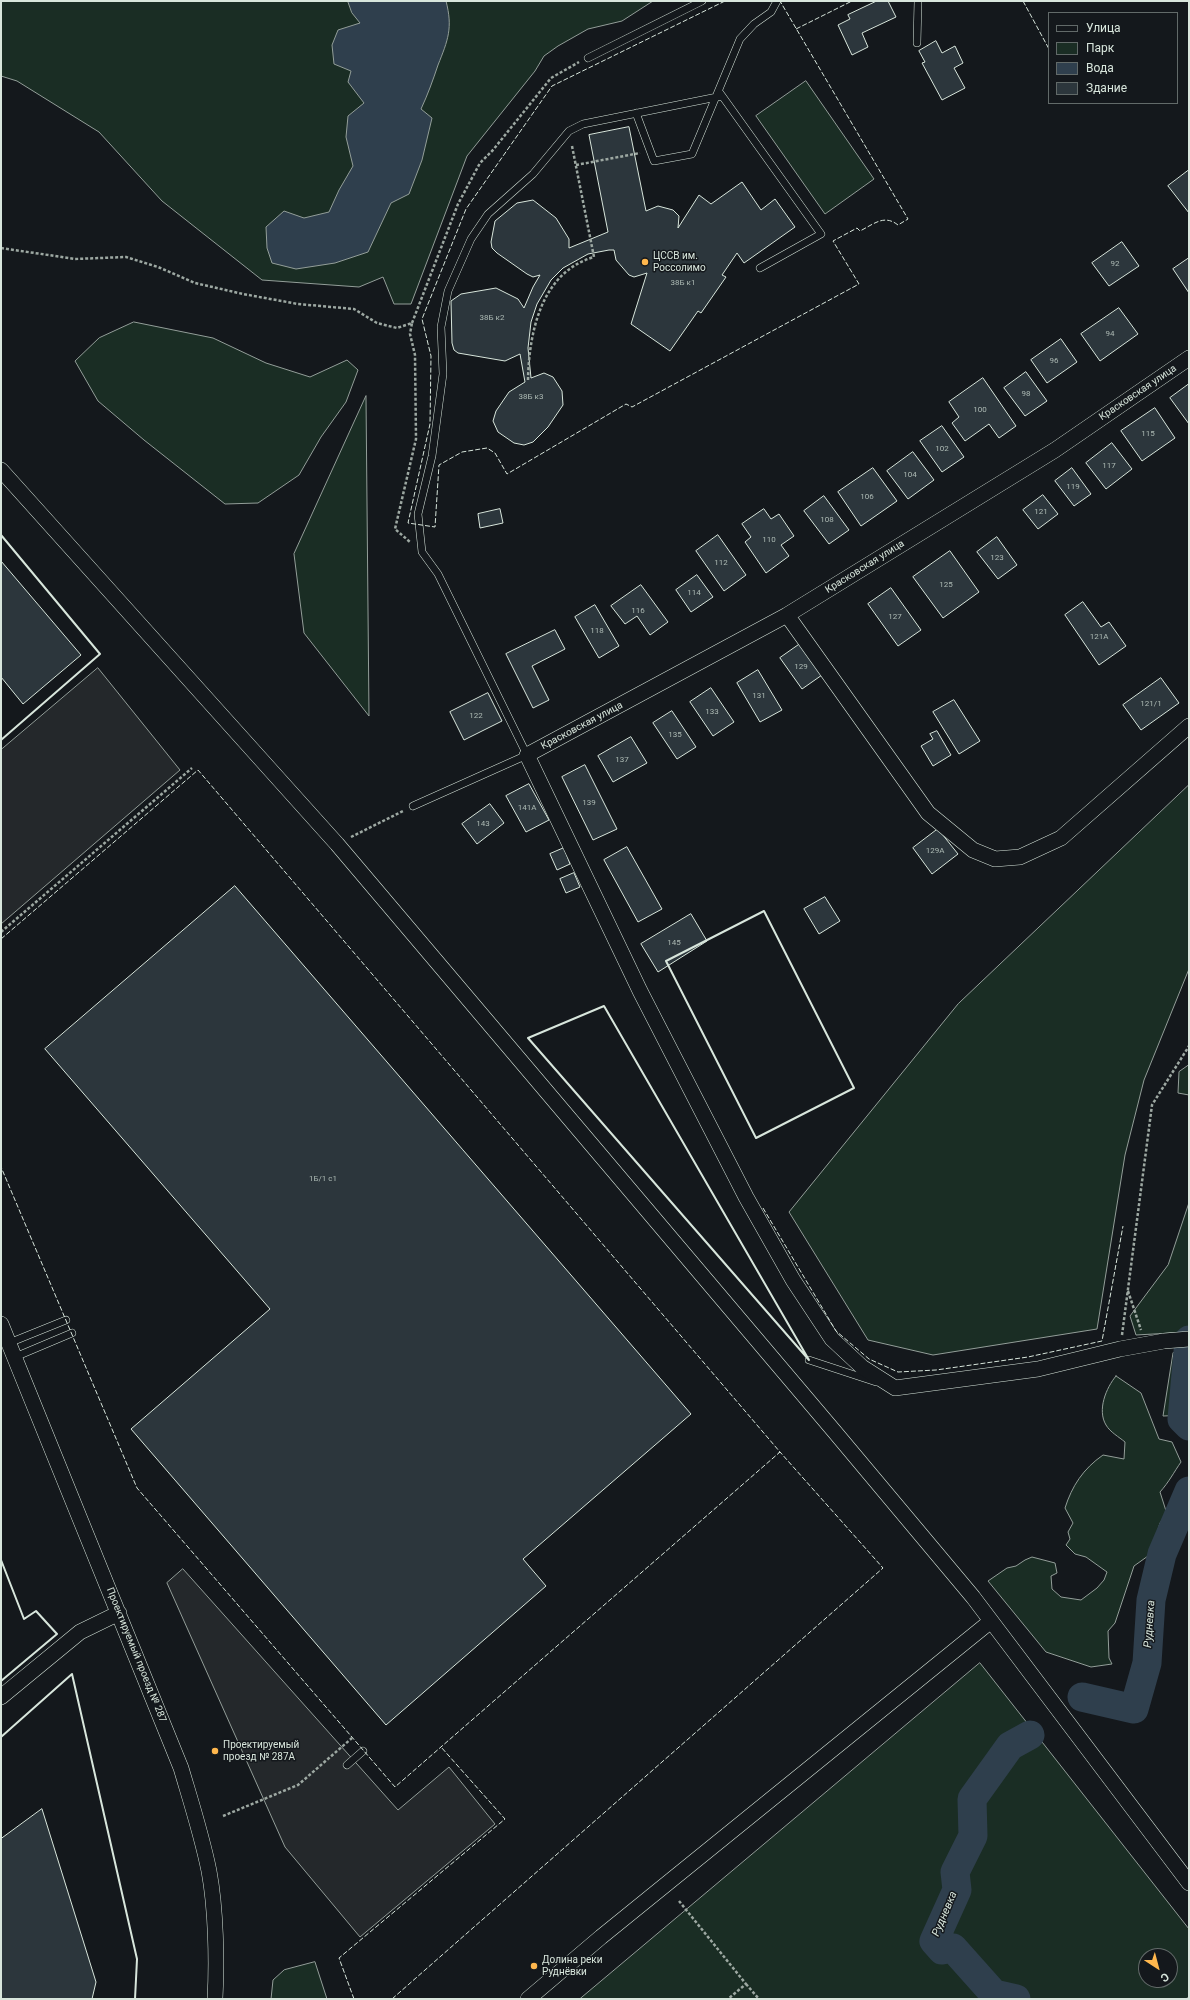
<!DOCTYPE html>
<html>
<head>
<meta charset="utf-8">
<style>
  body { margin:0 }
  #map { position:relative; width:1190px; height:2000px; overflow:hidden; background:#14181c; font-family:Roboto,sans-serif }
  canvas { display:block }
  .frame { position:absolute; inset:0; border:2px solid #d8e6dc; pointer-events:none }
  .legend { position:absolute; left:1048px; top:12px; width:130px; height:92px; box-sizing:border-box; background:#14181c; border:1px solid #626a69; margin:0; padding:5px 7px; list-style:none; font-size:12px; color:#d8e6dc }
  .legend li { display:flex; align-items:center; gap:8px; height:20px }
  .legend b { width:20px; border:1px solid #626a69 }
  .north { position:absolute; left:1138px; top:1948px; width:40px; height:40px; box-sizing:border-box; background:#14181c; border:1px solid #626a69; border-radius:50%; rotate:144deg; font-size:11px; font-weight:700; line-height:16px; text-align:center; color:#d8e6dc }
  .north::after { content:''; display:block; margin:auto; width:14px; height:18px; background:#ffb74d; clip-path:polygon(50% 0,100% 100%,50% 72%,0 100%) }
</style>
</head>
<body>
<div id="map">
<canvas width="1190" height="2000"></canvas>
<div class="frame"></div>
<ul class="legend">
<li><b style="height:5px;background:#14181c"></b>Улица</li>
<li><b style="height:11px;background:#1a2d24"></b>Парк</li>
<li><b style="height:11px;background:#2f3f4d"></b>Вода</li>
<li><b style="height:11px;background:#2c363c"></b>Здание</li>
</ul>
<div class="north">С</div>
</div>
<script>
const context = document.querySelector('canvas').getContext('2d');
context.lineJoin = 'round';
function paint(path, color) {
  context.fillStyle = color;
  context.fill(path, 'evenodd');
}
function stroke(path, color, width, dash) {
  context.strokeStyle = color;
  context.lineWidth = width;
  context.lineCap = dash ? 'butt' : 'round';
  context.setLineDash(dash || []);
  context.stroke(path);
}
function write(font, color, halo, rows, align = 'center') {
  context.font = font + ' Roboto,sans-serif';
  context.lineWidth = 3;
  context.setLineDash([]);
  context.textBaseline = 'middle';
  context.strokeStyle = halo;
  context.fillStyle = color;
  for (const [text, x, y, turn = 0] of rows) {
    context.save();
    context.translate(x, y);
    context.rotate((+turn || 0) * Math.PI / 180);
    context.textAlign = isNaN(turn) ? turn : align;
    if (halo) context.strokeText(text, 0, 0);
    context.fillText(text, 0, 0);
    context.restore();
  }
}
const green = new Path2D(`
  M1 1H653L622 21 588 29 558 46 544 56 535 71 467 156 411 304H394L383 277 359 287 262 280 162 201 99 132 17 81 1 76Z
  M806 81 874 179 825 214 756 116Z
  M134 322 213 338 266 363 310 377 347 360 358 370 346 402 321 437 299 475 258 503 225 504 144 440 98 401 75 361 99 338Z
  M366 396 369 716 304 633 294 554Z
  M1189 785V969L1144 1080 1125 1155 1097 1329 933 1355 868 1340 789 1212 958 1004Z
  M1189 1065V1095L1178 1093 1179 1072Z
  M1189 1203V1332L1136 1335 1130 1316 1168 1265Z
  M1189 1352V1415L1163 1416 1173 1353Z
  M1116 1376 1141 1393 1159 1439 1172 1442 1181 1462C1174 1472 1169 1482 1160 1492L1167 1514 1160 1523 1154 1543 1148 1556 1134 1566 1115 1623 1108 1631 1109 1658 1112 1664 1091 1667 1046 1652 988 1581 1007 1568 1016 1566 1025 1560 1032 1557 1055 1563 1057 1573 1051 1576 1052 1589 1061 1597 1081 1600 1097 1588 1104 1580 1107 1572 1086 1557 1075 1554 1066 1545 1070 1539 1068 1532 1073 1523 1065 1508C1072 1486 1083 1469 1103 1455L1124 1459 1125 1442C1119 1437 1110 1432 1106 1425 1097 1410 1106 1388 1116 1376Z
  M980 1663 1189 1929V1999H580ZM1146 1956H1170V1980H1146Z
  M315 1962 327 1999H271L273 1980 284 1970Z`);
paint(green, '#1a2d24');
stroke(green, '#939e99', 1);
const parking = new Path2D(`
  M98 668 180 770 1 924V750Z
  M183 1569 398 1810 449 1767 495 1824 360 1937 285 1847 167 1583Z`);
paint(parking, '#24282b');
stroke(parking, '#939e99', 1);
const water = new Path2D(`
  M348 1H446C453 28 448 40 438 65 433 80 428 94 421 109L432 118 422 160 409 194 391 203 368 252 335 263 296 269 272 263 267 248 266 227 284 211 304 218 329 212 339 190 353 166 346 137 348 116 364 103 348 82 351 71 334 64 332 45 338 30 360 23 352 13Z`);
paint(water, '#2f3f4d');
stroke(water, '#939e99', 1);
stroke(new Path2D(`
  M1189 1340 1182 1419 1189 1426
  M1082 1697 1134 1709 1147 1663 1151 1600 1162 1554 1189 1491
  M1016 1999 994 1994 953 1948 942 1950 934 1941 957 1890 955 1872 973 1836 972 1799 1010 1746 1030 1735`), '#2f3f4d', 29);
const building = new Path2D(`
  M877 1H888L896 17 862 33 868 47 852 55 838 25 850 19 848 15Z
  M936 41 942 53 955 46 963 63 954 68 965 88 942 100 922 63 925 62 919 51Z
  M629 127 646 211 658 206 673 210 679 216 678 228 699 195 711 204 742 182 761 210 775 199 795 227 744 263 737 253 722 275 726 277 701 313 698 311 670 351 631 324 647 273 634 277 629 275 616 260 614 250H609L588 254 563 268 551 280 537 304 531 322 528 348 531 378 544 373 553 377 562 391 563 405 548 427 533 442 524 445 514 443 498 432 493 421 496 411 509 392 525 382 520 354 505 361 458 353 454 350 452 343 451 301 461 294 496 288 518 299 524 308 533 287 540 275 533 277 527 274 497 253 492 248 491 242 495 221 517 203 533 200 556 218 569 239V248L608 232 589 135Z
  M1189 170V213L1168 186Z
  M1122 242 1139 266 1109 286 1092 263Z
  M1189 258V293L1173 269Z
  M1119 308 1138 334 1100 361 1081 334Z
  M1061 339 1077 362 1047 383 1031 360Z
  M1026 372 1047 401 1025 416 1004 388Z
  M983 378 1016 426 999 438 989 424 965 441 952 423 959 417 949 402Z
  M1189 384V424L1170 398Z
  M1155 408 1175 438 1142 461 1121 431Z
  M942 426 964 457 942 472 920 441Z
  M1112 443 1132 469 1106 489 1086 463Z
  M913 452 934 480 908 499 887 471Z
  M873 468 897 501 861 526 838 492Z
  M1072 468 1091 494 1074 506 1055 481Z
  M1043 495 1058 514 1038 529 1023 510Z
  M824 496 849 530 829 544 804 511Z
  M500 509 503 523 480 528 478 514Z
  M764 509 771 519 779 514 794 536 781 545 789 556 766 573 745 542 751 537 742 524Z
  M718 535 746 575 724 591 696 551Z
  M997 537 1017 565 998 579 977 552Z
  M950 551 979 592 943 618 913 577Z
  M1 561 81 655 23 704 1 677Z
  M697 575 713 597 691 612 676 590Z
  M641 585 668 622 650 635 637 616 625 624 611 606Z
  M891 588 921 630 898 646 868 604Z
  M1083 602 1101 627 1109 622 1126 646 1099 665 1065 615Z
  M595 605 619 646 599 658 575 617Z
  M555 630 565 649 532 666 549 700 533 708 506 654Z
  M800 644 822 675 802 689 780 658Z
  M758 670 782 710 760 722 737 683Z
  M1161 678 1179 703 1141 730 1123 705Z
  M711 688 734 722 713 736 690 702Z
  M488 693 502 721 464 740 450 712Z
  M954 700 980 741 959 754 933 712Z
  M672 711 696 747 677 759 653 723Z
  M937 731 951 755 933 766 921 746 933 739 930 734Z
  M631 737 647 763 613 782 598 756Z
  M585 765 617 829 593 840 562 777Z
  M529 784 549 820 526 832 506 796Z
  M490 804 504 823 477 844 462 824Z
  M938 829 958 854 932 874 913 848Z
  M627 847 662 909 638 922 604 860Z
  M564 848 570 864 557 870 550 854Z
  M574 873 580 887 566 893 560 879Z
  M235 886 691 1414 523 1559 546 1586 386 1725 131 1429 270 1309 45 1049Z
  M825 897 840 921 819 934 804 909Z
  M691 914 707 941 658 972 641 944Z
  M42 1809 96 1982 92 1999H1V1839Z`);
paint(building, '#2c363c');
stroke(building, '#d8e6dc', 1);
const lane = new Path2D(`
  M917 43 918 1
  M588 58 702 1
  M720 93 821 234 760 268
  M636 113 654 161 692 154 740 39 754 24 771 12 777 1
  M413 806 527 755 438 574 422 552 418 514 432 456 443 374 441 327 448 291 471 239 488 214 533 174 569 131 583 124 722 96
  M9 1343 66 1320
  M15 1357 72 1333
  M809 1360 876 1382
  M347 1765 363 1751`);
const street = new Path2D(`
  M1189 358 1055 450 787 615 527 755 640 991 746 1197 793 1280 832 1339 862 1367 895 1388 1038 1369 1120 1349 1164 1341 1189 1339
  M1 470 337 844 834 1431 973 1597 1189 1883
  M787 615 928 813 973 850 995 859 1020 857 1061 838 1189 726
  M1 1324 181 1768C191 1802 202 1836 209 1871 216 1909 217 1961 215 1999
  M1 1697 80 1632 119 1613
  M528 1999 601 1937 991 1621`);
stroke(lane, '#d8e6dc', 8);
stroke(street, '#d8e6dc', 16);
stroke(new Path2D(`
  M576 165 640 153
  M1 248 75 259 126 257 158 267 195 283 243 294 298 304 354 309 377 323 397 328 412 323 410 334 415 355 416 439 395 529 410 542
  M412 323 458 204 480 163 493 150 551 78 579 62
  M528 380C529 333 541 272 594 257L572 146
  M351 837 403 811
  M1 932 192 768
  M1128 1291 1141 1330
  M1122 1335 1152 1105 1189 1046
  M223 1816 298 1785 352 1738
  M679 1901 746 1984 728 1999
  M746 1984 759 1999
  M1187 1999 1189 1998`), '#9da8a2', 2.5, [3, 2]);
stroke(lane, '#14181c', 7);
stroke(street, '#14181c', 15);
stroke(new Path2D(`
  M725 1 552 86 466 209 422 319 431 356 430 424 408 523 435 527 439 465 462 452 487 448 495 453 507 474 626 404 632 407 859 284 833 241 857 228 860 231C874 224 884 214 898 225L908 219 780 1
  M1023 1 1049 49
  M796 29 852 1
  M1 939 198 770 780 1452 395 1787 137 1488 1 1167
  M763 1208 836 1331 869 1359 898 1372 936 1370 1028 1357 1102 1341 1123 1226
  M354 1999 339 1958 505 1819 441 1747 442 1746
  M392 1999 883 1568 780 1452 778 1453`), '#d8e6dc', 1, [5, 2]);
stroke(new Path2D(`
  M1 535 100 654 1 740
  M764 911 854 1088 756 1138 666 961Z
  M604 1006 809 1360 528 1038Z
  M1 1560 24 1619 36 1611 57 1634 1 1681
  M1 1737 72 1674 137 1959 135 1999`), '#d8e6dc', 2);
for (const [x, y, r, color] of [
  [645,262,4,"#ffb74d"],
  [215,1751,4,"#ffb74d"],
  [534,1966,4,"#ffb74d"]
]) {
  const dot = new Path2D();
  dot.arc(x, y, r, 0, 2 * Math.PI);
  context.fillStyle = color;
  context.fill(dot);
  stroke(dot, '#14181c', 1.5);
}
write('8px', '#adbab4', null, [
  ["92",1115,264],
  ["38Б к1",683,283],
  ["38Б к2",492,318],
  ["94",1110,334],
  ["96",1054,361],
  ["98",1026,394],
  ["38Б к3",531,397],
  ["100",980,410],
  ["115",1148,434],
  ["102",942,449],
  ["117",1109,466],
  ["104",910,475],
  ["119",1073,487],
  ["106",867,497],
  ["121",1041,512],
  ["108",827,520],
  ["110",769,540],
  ["123",997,558],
  ["112",721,563],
  ["125",946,585],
  ["114",694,593],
  ["116",638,611],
  ["127",895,617],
  ["118",597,631],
  ["121А",1099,637],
  ["129",801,667],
  ["131",759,696],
  ["121/1",1151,704],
  ["133",712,712],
  ["122",476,716],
  ["135",675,735],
  ["137",622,760],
  ["139",589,803],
  ["141А",527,808],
  ["143",483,824],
  ["129А",935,851],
  ["145",674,943],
  ["1Б/1 с1",323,1179]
]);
write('10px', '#d8e6dc', '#14181c', [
  ["ЦССВ им.",653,256],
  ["Россолимо",653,268],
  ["Проектируемый",223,1745],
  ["проезд № 287А",223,1757],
  ["Долина реки",542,1960],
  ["Руднёвки",542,1972]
], 'left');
write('10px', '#d8e6dc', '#14181c', [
  ["Красковская улица",1138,393,-34],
  ["Красковская улица",865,567,-32],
  ["Красковская улица",582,726,-28],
  ["Проектируемый проезд № 287",136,1655,68]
]);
write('italic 11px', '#d8e6dc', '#14181c', [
  ["Рудневка",1150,1624,-86],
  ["Рудневка",945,1914,-67]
]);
</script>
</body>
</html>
